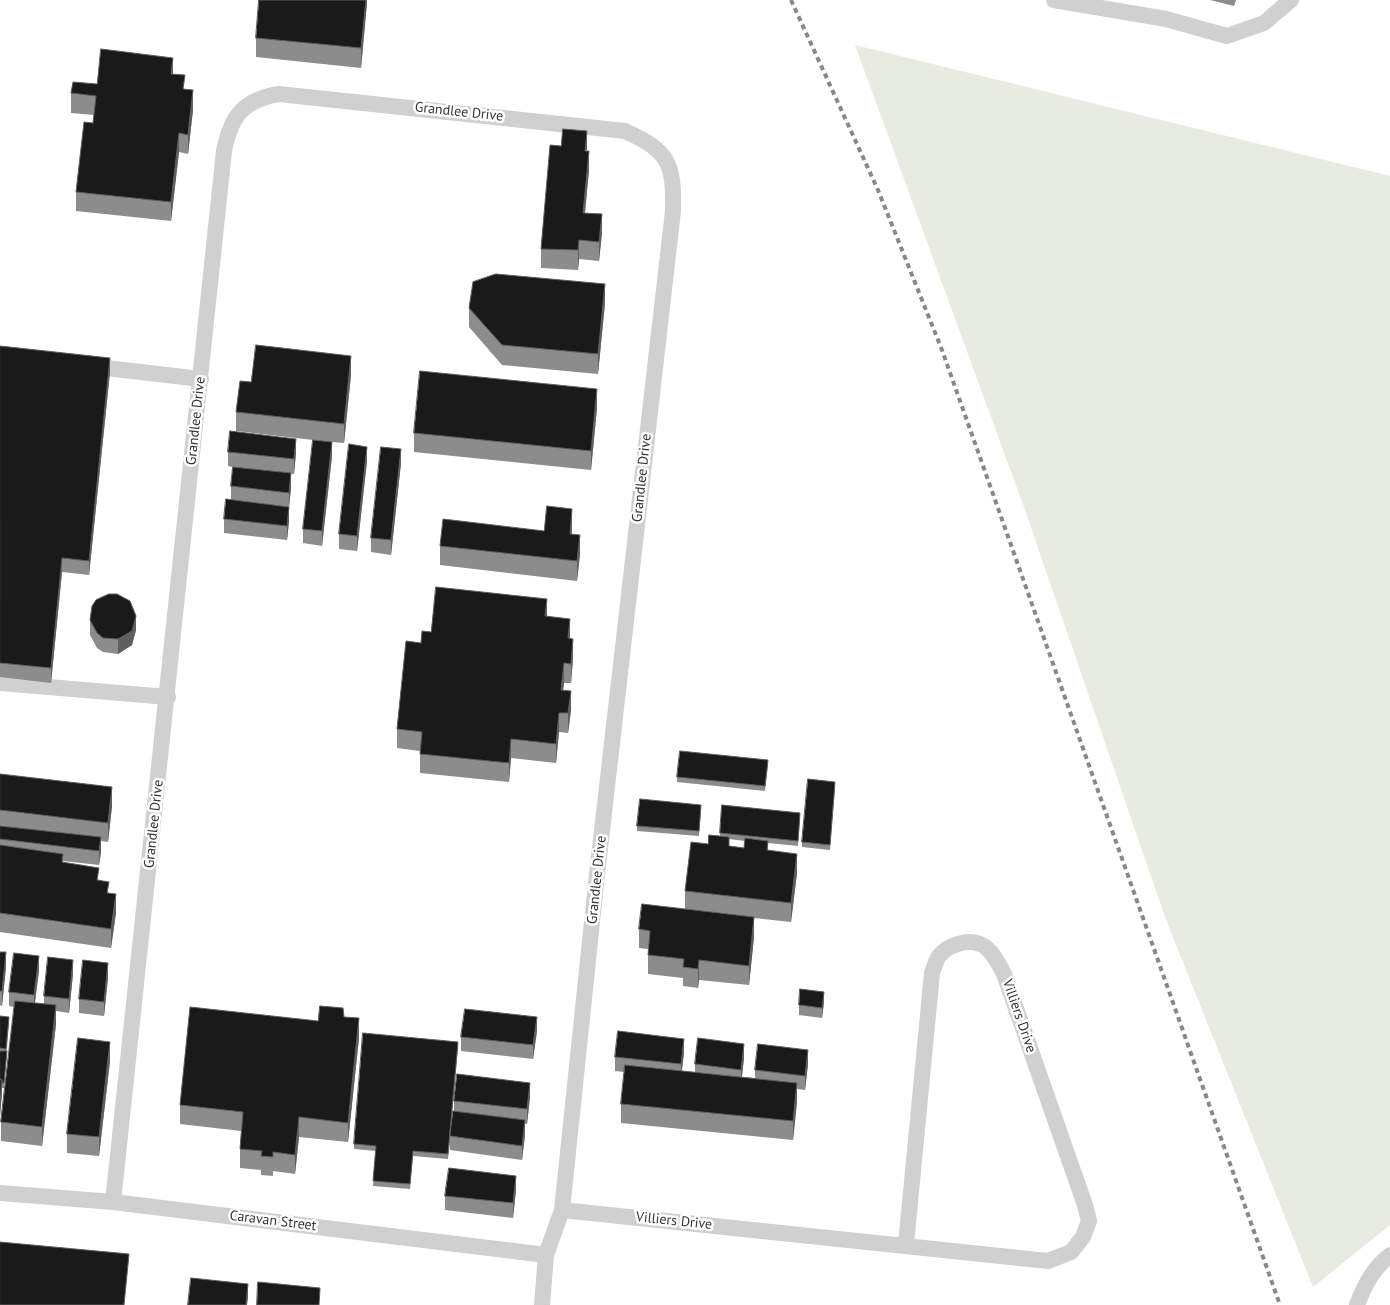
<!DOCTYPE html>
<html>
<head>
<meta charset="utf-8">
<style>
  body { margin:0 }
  canvas { display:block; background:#fff }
</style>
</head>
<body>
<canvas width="1390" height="1305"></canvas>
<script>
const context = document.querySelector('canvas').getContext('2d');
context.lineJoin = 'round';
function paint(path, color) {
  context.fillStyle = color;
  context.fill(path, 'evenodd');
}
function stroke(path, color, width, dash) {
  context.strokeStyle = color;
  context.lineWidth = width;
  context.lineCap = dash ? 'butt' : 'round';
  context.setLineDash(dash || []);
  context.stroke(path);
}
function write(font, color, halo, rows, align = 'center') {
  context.font = font + ' "PT Sans",sans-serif';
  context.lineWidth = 5;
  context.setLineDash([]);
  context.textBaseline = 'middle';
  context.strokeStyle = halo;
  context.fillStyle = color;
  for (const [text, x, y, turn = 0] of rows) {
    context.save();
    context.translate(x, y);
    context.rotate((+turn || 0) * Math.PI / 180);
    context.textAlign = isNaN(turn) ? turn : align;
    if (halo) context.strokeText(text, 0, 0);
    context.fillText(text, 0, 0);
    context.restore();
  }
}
paint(new Path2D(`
  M855 45 1390 176V1225L1313 1287 1166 920 1025 510Z`), '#e6ecdf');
stroke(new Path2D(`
  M1054 0 1166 19 1227 36 1264 23 1291 0
  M89 366 201 379
  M0 683 168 697
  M0 1193 113 1202 546 1255
  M113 1202 224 151C231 116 243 100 279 94L625 131C669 151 674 163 673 211L597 874 562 1210 546 1255 542 1305
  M562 1210 1048 1261 1071 1252 1083 1237 1089 1221 1085 1205 1004 974C999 964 991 948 980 944 968 939 948 945 940 955 936 959 934 968 932 973L906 1244
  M1357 1305C1364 1285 1373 1268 1390 1255`), '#d0d0d0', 16);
stroke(new Path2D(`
  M791 0 878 190 942 350 1280 1305`), '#888', 4, [5, 4]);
paint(new Path2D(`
  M367 0 361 68 256 57V38Z
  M1210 0H1236L1234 6Z
  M173 74 185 90 193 110 188 154 179 152 171 221 76 211V192L93 123 94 115 71 113V93L97 84Z
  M587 151 589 170 585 213 602 233 599 261 579 259 578 270 541 268V249Z
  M605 303 598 374 502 365 469 327V308Z
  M0 346 110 372 89 575 62 572 51 683 0 677Z
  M351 375 344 443 332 442V456L322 546 303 543V529L313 440 236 431V412L251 382Z
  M597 408 591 470 414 452V433Z
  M228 452 296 453 294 474 242 468 291 488 289 507V521L287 540 224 533V519L231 500V486L233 467 228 466Z
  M367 461 357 551 339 549V534Z
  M401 463 391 555 371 552V538Z
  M572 528V534L580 554 577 581 440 565V546L544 531Z
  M547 617 570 638 573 658 571 683H564L563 690 571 710 568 733 559 732 556 763 511 758 509 782 420 773V751L397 748V729L421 643 431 632Z
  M90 620 136 630 132 645 118 654 103 652 97 648 90 635Z
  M768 765 765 791 677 782V777Z
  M0 774 112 806 108 842 101 841V852L99 865 63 861V863L99 880 109 893 116 913 111 948 0 932Z
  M835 787 830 850 802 847V842Z
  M722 805 800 818 798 846 768 843V851L797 873 791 922 754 918V937L749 985 699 980 698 988 683 986V978L648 974V949L639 948V929L685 910V891L708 844 720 836ZM729 839 745 841 744 848 729 846Z
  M701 810 699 836 637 831V826Z
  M0 952 6 967 2 1006 0 1005Z
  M39 970 35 1003 44 1004V996L73 974 69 1013 56 1011V1024L42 1146 1 1141V1122L14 1007 9 1006V992Z
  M108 978 104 1016 79 1013V999Z
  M824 1002 822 1018 799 1015V1005Z
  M0 1016 9 1022 4 1088H2L0 1116Z
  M344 1017 359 1038 348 1142 299 1137 295 1174 273 1171V1176L261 1175V1170L240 1168V1149L241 1131 180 1124V1105L318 1021Z
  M537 1031 533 1059 461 1051V1037Z
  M458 1047 451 1125 454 1111V1101L530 1097 527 1124H525V1135L522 1160 450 1150V1142L448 1159 413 1156 410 1189 373 1186 376 1151 354 1149V1144Z
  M684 1053 681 1071 695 1072V1064L744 1058 742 1077 755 1078V1070L808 1064 805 1090 797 1089V1102L793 1140 621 1123V1104L624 1072 615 1071V1057Z
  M110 1061 99 1156 67 1153V1134Z
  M516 1190 513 1218 445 1210V1196Z`), '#8c8c8c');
paint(new Path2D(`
  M366 0H367V4L361 68V48Z
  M173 58V77L171 74Z
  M193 90V110L188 154V135Z
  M587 131V150L585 151Z
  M179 133V152L171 221V202Z
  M589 151V170L583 232V213Z
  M602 214V233L599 261V242Z
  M579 240V259L578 270V250Z
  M605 284V303L598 374V354Z
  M351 356V375L344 443V424Z
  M110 358V372L89 575V561Z
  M597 389V408L591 470V451Z
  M296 439V453L294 474V459Z
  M332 442V456L322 546V531Z
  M367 447V461L357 551V536Z
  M401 449V463L391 555V540Z
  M291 473V488L289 507V493Z
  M289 507V521L287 540V526Z
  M572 509V528L570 553V534Z
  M580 535V554L577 581V561Z
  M62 558V572L51 683V668Z
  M547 599V618L545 616Z
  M136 616V630L132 645 118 654V639Z
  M570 619V638L568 657V638Z
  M573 639V658L571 683V664Z
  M564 663V683L561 709V690Z
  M571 691V710L568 733V713Z
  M559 713V732L556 763V744Z
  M511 739V758L509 782V763Z
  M112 787V806L108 842V823Z
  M101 837V852L99 865V851Z
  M797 854V873L791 922V903Z
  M116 894V913L111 948V929Z
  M754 917V937L749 985V966Z
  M6 952V967L2 1006V991Z
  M39 956V970L34 1009V995Z
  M73 960V974L69 1013V999Z
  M699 960V980L698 988V969Z
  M108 963V978L104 1016V1002Z
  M824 992V1002L822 1018V1008Z
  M56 1005V1024L42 1146V1127Z
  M537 1017V1031L533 1059V1045Z
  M359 1018V1038L348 1142V1123Z
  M684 1039V1053L681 1079V1064Z
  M110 1042V1061L99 1156V1137Z
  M744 1044V1058L741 1084V1070Z
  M808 1050V1064L805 1090V1076Z
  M2 1080V1094L0 1116V1102Z
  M530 1083V1097L527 1124V1109Z
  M797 1083V1102L793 1140V1121Z
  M299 1117V1137L295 1174V1155Z
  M525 1120V1135L522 1160V1146Z
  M516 1176V1190L513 1218V1203Z
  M248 1284V1298L247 1305H246Z`), '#5f5f5f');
const building = new Path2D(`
  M259 0H366L361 48 256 38Z
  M101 49 173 58 171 74 185 75 183 89 193 90 188 135 179 133 171 202 76 192 84 122 93 123 96 96 71 93 73 82 97 84Z
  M563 129 587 131 585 151H589L583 213 602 214 599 242 579 240 578 250 541 249 550 145 561 146Z
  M496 274 605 284 598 354 502 345 469 308 473 282Z
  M256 345 351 356 344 424 236 412 240 381 251 382Z
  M0 346 110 358 89 561 62 558 51 668 0 663Z
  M420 371 597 389 591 451 414 433Z
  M230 431 296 439 294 459 228 452Z
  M313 440 332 442 322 531 303 529Z
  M349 444 367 447 357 536 339 534Z
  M381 447 401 449 391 540 371 538Z
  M233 467 291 473 289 493 231 486Z
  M226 499 289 507 287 526 224 519Z
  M547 506 572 509 570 534 580 535 577 561 440 546 443 519 544 531Z
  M436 587 547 599 545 616 570 619 568 638 573 639 571 664 564 663 561 690 571 691 568 713H559L556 744 511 739 509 763 420 754 422 732 397 729 406 641 421 643 422 631 431 632Z
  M109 594H117L130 601 136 616 132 631 118 639 103 638 97 633 90 620 92 606 96 600Z
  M680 751 768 760 765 786 677 777Z
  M0 774 112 787 108 823 0 810Z
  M808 779 835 782 830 845 802 842Z
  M640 799 701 805 699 831 637 826Z
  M722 805 800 813 798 841 720 833Z
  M0 826 101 837 99 851 0 839Z
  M709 835 729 837V846L744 848 745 838 768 841 767 850 797 854 791 903 685 891 691 842 708 844Z
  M0 845 63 854 62 862 99 868 97 880 109 882 107 893 116 894 111 929 0 913Z
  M642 904 754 917 749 966 699 960 698 969 683 967 684 959 648 955 650 931 639 929Z
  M0 952H6L2 991H0Z
  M14 953 39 956 34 995 9 992Z
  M48 957 73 960 69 999 44 996Z
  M83 960 108 963 104 1002 79 999Z
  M800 989 824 992 822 1008 799 1005Z
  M15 1001 56 1005 42 1127 1 1122Z
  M320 1006 343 1008 344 1017 359 1018 348 1123 299 1117 295 1155 273 1152V1157L261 1156 262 1151 240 1149 243 1112 180 1105 190 1007 318 1021Z
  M465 1009 537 1017 533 1045 461 1037Z
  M0 1016 9 1017 6 1049 0 1048Z
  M618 1031 684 1039 681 1064 615 1057Z
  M363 1033 458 1042 448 1154 413 1151 410 1184 373 1181 376 1146 354 1144Z
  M78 1038 110 1042 99 1137 67 1134Z
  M698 1038 744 1044 741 1070 695 1064Z
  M758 1044 808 1050 805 1076 755 1070Z
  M0 1051H7L4 1083H2V1080L0 1079Z
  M625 1065 797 1083 793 1121 621 1104Z
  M457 1074 530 1083 527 1109 454 1101Z
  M0 1079 2 1080 0 1102Z
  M453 1111 525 1120 522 1146 450 1136Z
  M449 1168 516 1176 513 1203 445 1196Z
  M0 1242 129 1254 124 1305H0Z
  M191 1278 248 1284 246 1305H188Z
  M258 1282 320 1288 319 1305H257Z`);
paint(building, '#1a1a1a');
stroke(building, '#5f5f5f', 1);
write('14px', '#333', '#fff', [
  ["Grandlee Drive",459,112,6],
  ["Grandlee Drive",196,421,-84],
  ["Grandlee Drive",642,478,-84],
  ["Grandlee Drive",154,824,-84],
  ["Grandlee Drive",597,880,-84],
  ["Villiers Drive",1019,1016,71],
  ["Caravan Street",273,1221,7],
  ["Villiers Drive",674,1221,6]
]);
</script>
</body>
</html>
